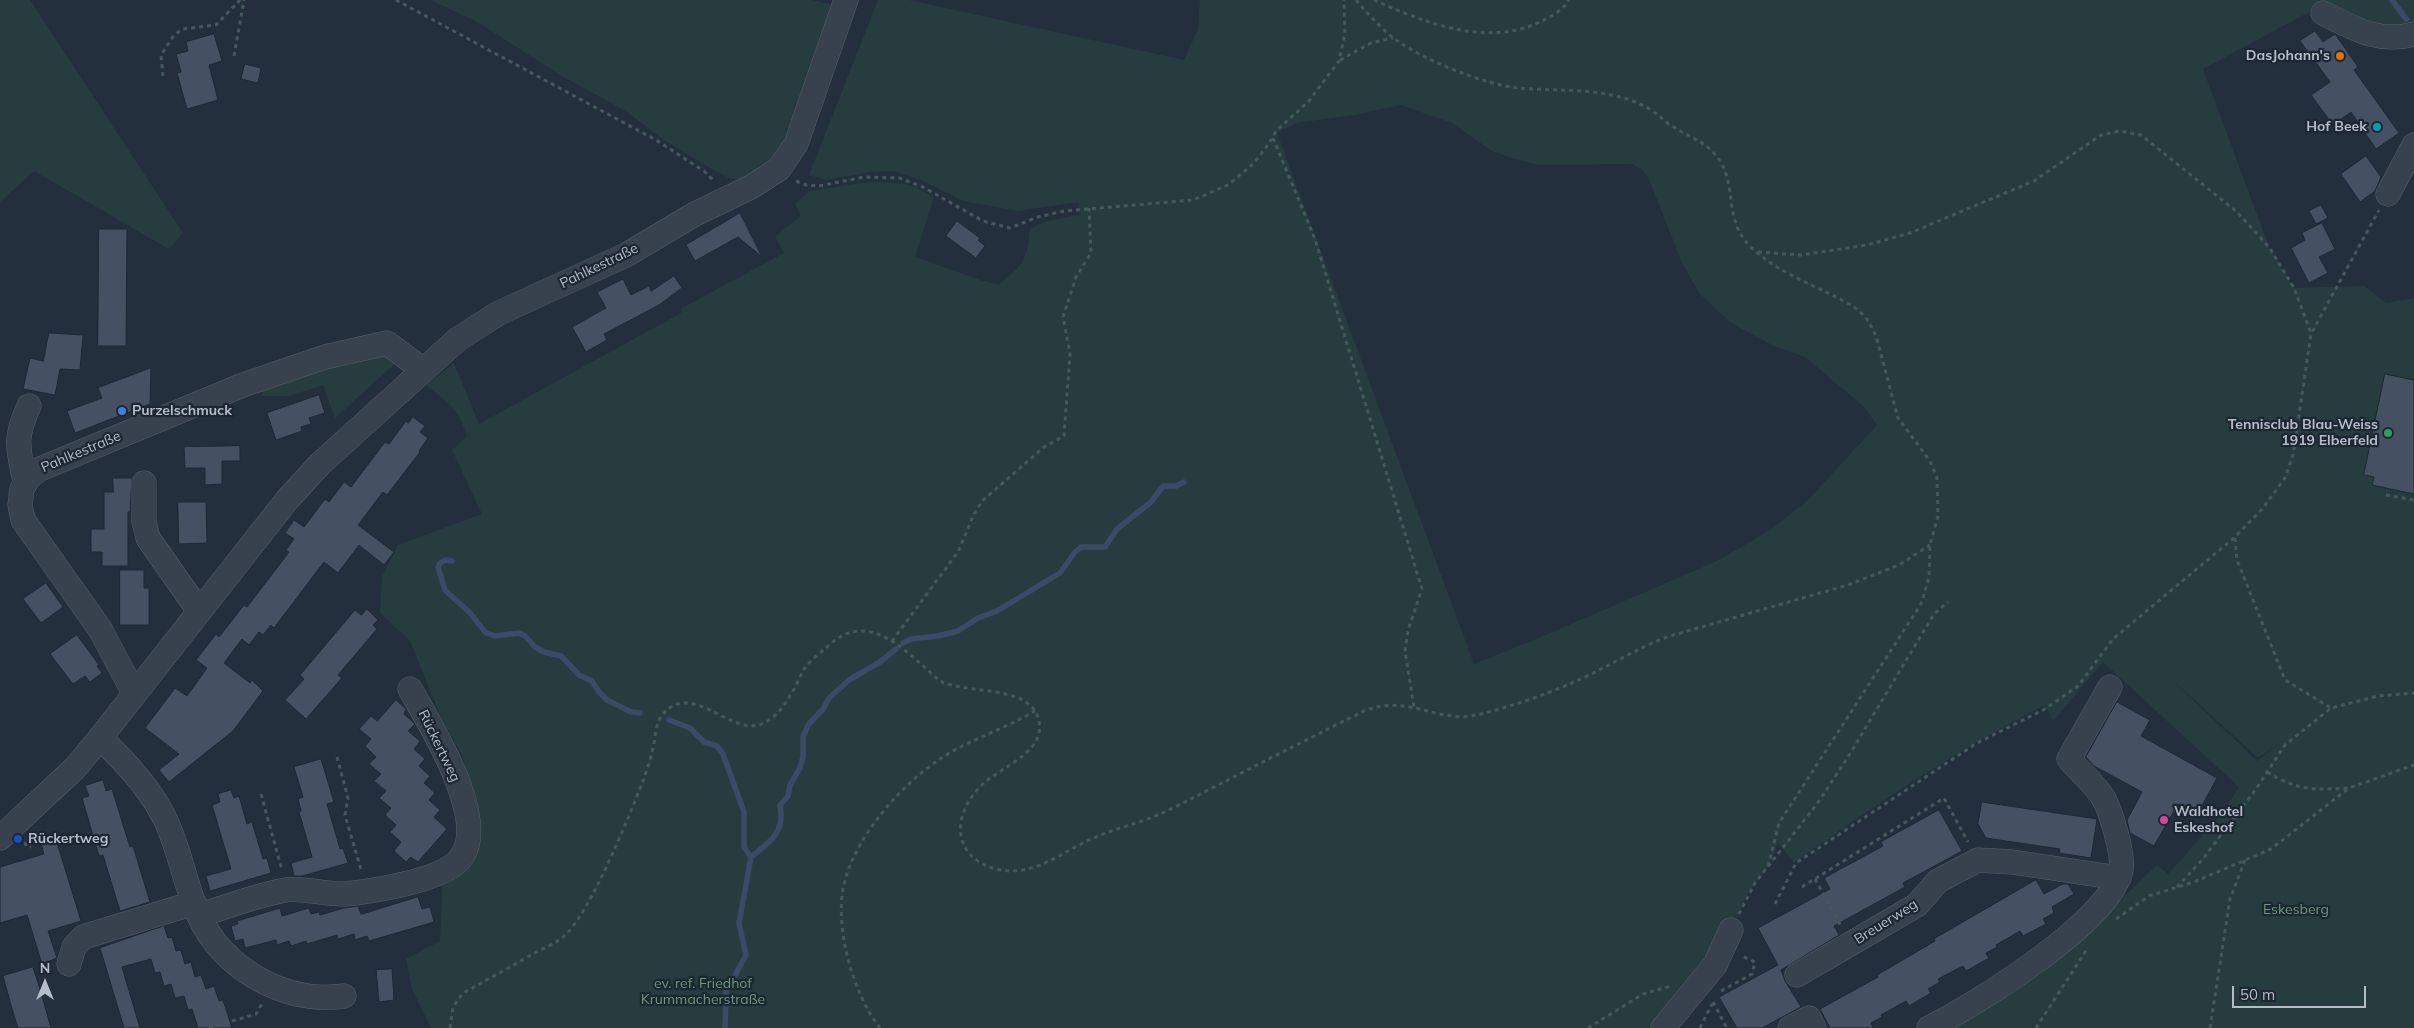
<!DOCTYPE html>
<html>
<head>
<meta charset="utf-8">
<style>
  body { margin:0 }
  #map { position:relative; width:2414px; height:1028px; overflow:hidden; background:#242f3e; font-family:Mulish,sans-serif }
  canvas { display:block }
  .north { position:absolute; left:20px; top:958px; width:50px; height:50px; -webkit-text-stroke:4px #1d2633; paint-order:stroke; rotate:0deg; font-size:14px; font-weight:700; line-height:20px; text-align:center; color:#b4bcc9 }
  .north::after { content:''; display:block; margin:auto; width:18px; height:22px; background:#b4bcc9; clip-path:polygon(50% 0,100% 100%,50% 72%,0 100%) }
  .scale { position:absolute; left:2232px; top:986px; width:134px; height:22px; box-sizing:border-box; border:2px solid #b4bcc9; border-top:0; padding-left:6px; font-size:15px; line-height:18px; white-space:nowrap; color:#b4bcc9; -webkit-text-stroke:4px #1d2633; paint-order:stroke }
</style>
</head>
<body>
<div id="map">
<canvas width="2414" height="1028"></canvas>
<div class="north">N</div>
<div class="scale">50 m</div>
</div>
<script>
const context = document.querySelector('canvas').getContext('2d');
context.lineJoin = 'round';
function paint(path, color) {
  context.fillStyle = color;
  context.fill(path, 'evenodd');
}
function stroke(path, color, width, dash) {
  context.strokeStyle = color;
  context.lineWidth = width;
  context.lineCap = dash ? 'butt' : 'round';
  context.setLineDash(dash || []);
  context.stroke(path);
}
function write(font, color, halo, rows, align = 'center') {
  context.font = font + ' Mulish,sans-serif';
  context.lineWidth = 4.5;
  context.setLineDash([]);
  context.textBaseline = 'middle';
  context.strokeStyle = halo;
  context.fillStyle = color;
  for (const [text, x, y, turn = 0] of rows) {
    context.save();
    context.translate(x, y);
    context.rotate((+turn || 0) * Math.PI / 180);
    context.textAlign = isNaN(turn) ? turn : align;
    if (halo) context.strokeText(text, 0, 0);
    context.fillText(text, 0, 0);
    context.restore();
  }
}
paint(new Path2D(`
  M0 0H30L183 233 169 249 34 171 0 202Z
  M431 0H811L834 5 782 144 762 170 745 180 729 178 717 172 664 140 627 112 562 76 479 23Z
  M878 0H909L1184 60 1198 29 1200 0H2414V34L2385 32 2326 3 2203 69 2269 247 2294 288 2364 286 2386 303 2414 298V1028H1952L2082 937 2157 865 2168 874 2221 815 2239 787 2103 662 2053 721 2045 705C1957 750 1874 805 1794 863L1778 843 1768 867 1747 895 1731 930 1655 1028H431L412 989 406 959 440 941 443 872 458 862 470 785 462 755 440 715 410 641 380 613 382 577 398 545 482 514 452 450 467 437C459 409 448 402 426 385L454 363 479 424 681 313 682 308 784 253 775 236 801 216 795 204 809 191 874 181 904 184 915 187 934 197 915 257 983 281 999 285C1022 266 1028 259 1030 229L1044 222 1080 214 1079 202 1017 211 964 201 921 180 894 171 871 172 827 180 809 175ZM1401 105 1452 123 1492 151 1515 159 1539 165 1632 164 1641 169 1648 177 1682 263 1700 294 1731 323 1772 345 1805 357 1864 407 1877 425 1807 501 1770 530 1717 561 1534 640 1474 664 1277 133 1296 123 1354 115ZM2168 676 2258 758 2277 745 2257 761Z
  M373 349 399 360 335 418 323 385 289 396H263L262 387Z`), '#263c3f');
stroke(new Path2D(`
  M2392 0 2406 19
  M452 561 445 560 440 563 438 567 445 590 470 613 486 633 495 636 519 633 525 636 535 647 544 652 561 656 579 675 592 681 599 692 607 700 631 712 640 713
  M903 643 911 639 938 636 958 631 978 618 997 611 1060 573 1075 552 1081 547H1105L1117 529 1151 502 1163 486H1176L1184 482
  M669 720 690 728 704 742 717 746 723 754 744 812V847L751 857
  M725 1028 726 992 746 955 739 923 751 857C771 841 785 833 780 805L788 796 790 785 800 768 803 757V737L808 725 823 709 829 698 849 680 880 662 896 649`), '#394c67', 5.5);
const building = new Path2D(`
  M2315 31 2323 42 2335 34 2358 67 2354 70 2399 133 2376 149 2351 112 2333 125 2311 95 2330 82 2300 41Z
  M214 34 222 61 209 65 218 100 187 109 177 73 181 72 176 54 188 51 186 42Z
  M245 64 261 68 258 83 241 79Z
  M2366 156 2381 177 2375 191 2360 202 2341 174Z
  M2321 205 2328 218 2316 224 2309 211Z
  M740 213 762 257 738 237 695 261 686 245Z
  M957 221 980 238 978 240 985 246 976 258 946 236Z
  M2322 223 2335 249 2319 257 2328 273 2309 283 2291 248 2305 240 2302 233Z
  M99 229H127L126 346H98Z
  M674 276 682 288 659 305 604 334 607 340 586 352 572 327 606 308 597 292 623 279 631 295 649 286 651 291Z
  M49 333 83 335 80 370 60 369 55 395 23 389 30 358 43 361Z
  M151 368 150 404 75 433 67 411 102 398 98 388Z
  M2385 374 2414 380V494L2372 485 2374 477 2364 475Z
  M319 395 325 413 309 418 311 424 301 427 302 431 276 440 267 413Z
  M413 417 425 426 420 432 428 438 419 451 420 452 387 495 383 492 358 525 394 552 384 565 359 545 338 573 324 562 274 628 271 625 263 635 259 632 249 645 242 639 224 663 250 683 252 680 263 691 233 731 169 782 159 770 179 754 145 728 175 688 187 696 207 668 196 660 216 634 219 637 244 605 247 607 289 552 286 550 294 539 285 533 294 520 304 527 325 499 329 502 344 482 351 487 385 442 389 444 406 421 408 423Z
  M240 446V461H222V484L205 485V468H185L184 447Z
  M113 478H132L130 512H128V566H102V552H91V529H104V492H113Z
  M178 502H206L207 543 179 544Z
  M120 570H144V588H149V625H120Z
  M46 583 63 607 41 623 23 599Z
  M367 609 378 620 373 625 377 629 338 675 342 678 306 719 285 700 304 679 300 675 355 610 361 615Z
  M77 635 99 665 97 666 102 673 90 682 85 676 73 684 50 654Z
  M396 700 406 709 404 714 415 724 408 731 420 741 414 749 425 759 419 766 430 776 424 783 435 793 429 800 440 810 434 817 447 829 418 862 411 857 406 862 394 851 401 842 390 832 396 825 385 815 391 808 379 798 386 791 374 781 381 774 369 764 376 757 365 746 371 739 359 729 371 716 377 721Z
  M2117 702 2150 720 2141 736 2217 778 2197 815 2178 804 2154 846 2130 833 2127 820 2142 792 2094 766 2086 757Z
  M321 759 334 802 327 804 340 849 343 848 348 863 302 876H294L291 863 312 857 299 812 301 811 298 799 303 797 294 767Z
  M103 780 106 791 112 789 130 847 133 846 150 902 120 911 103 855 99 856 82 798 89 796 85 786Z
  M231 790 234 798 239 796 247 824 252 822 263 859 267 858 271 873 210 891 206 876 231 869 212 805 220 802 218 794Z
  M1982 802 2097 819 2091 858 2059 853 2060 849 1986 838 1978 824Z
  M1939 810 1962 851 1903 883 1905 887 1834 926 1839 935 1781 970 1785 981 1801 1007 1762 1028H1737L1719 997 1778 965 1758 928 1830 889 1824 878 1883 846 1881 842Z
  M55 836 81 921 48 931 57 958 42 964 27 915 0 923V867L44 854 40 841Z
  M2036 880 2044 894 2063 884H2068L2074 894 2052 907 2054 913 2043 919 2046 924 2023 936 2020 931 1996 945 1997 947 1986 953 1989 958 1966 971 1963 966 1938 979 1940 982 1928 989 1931 993 1909 1006 1906 1001 1881 1015 1882 1017 1871 1023 1873 1028H1830L1820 1009 1878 977 1877 975 1935 941 1934 939Z
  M418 897 422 909 430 907 434 922 369 941 367 936 355 940 354 934 338 939 337 935 307 944 306 941 291 946 289 941 277 945 276 940 245 948 243 939 235 941 231 926 238 924 237 921 280 908 282 916 309 908 311 914 319 912 320 915 344 908 358 906 361 914Z
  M164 926 168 938 172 937 176 951 181 950 185 964 191 962 195 977 201 975 206 989 214 986 219 1001 223 1000 232 1028H198L192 1009 188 1010 184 996 175 998 171 984 164 986 160 972 155 973 151 959 122 967 140 1028H124L100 948Z
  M33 967 42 996 51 1028H18L11 1005 3 976Z
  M392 969 394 1000 379 1002 376 970Z`);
paint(building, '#455162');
stroke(building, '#1f2835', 1);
const minor = new Path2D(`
  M2323 13C2354 28 2378 44 2414 34
  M2388 194 2414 145
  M25 482C18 448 14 438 29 406
  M144 483V521L148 538 199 611
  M134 693 100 629 23 520 20 505 22 489 29 477 40 469 243 385 325 357 387 343 423 370
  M100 738C126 762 151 789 166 821 180 851 185 884 198 914 223 969 284 1004 344 996
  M0 838 75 768 100 738 287 500 320 464 458 339 499 313 626 255 695 214 751 187 779 169 796 144 846 0
  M199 915C227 907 257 895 286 890 300 887 328 895 346 894 374 891 437 881 457 862 495 827 430 724 410 689
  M69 964 74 947 83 937 194 903
  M1797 975 1917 905 1938 881 1978 860 2012 862 2119 878
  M1663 1028 1715 965 1731 930
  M1790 1028 1809 1018 1814 1028
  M1929 1028C1975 1005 2113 920 2121 869 2124 855 2111 812 2104 799 2095 784 2080 772 2069 759L2110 687`);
stroke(minor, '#565f6c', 25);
stroke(new Path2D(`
  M396 0 656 140 704 171 715 182
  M1356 0C1369 15 1383 31 1399 42 1427 61 1485 85 1519 88 1562 92 1613 86 1651 110 1659 115 1665 122 1672 126 1690 138 1708 142 1720 161 1738 190 1722 223 1755 251 1777 270 1805 282 1830 294 1841 300 1854 305 1862 314 1869 320 1872 328 1876 336L1898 418 1930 461 1937 478 1938 516 1930 545 1929 577 1921 604 1779 823 1768 867
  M1374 0C1425 23 1488 48 1542 21 1552 16 1563 10 1569 0
  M234 56 244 0
  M1340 60 1371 43 1393 38
  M163 76 161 55 174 35 183 29 216 25 240 0
  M1273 138 1315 239 1422 589 1408 630 1405 651 1414 707
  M796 181 806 185 819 186 864 177 899 178 921 186 983 221 1010 228 1038 217 1064 211 1193 200 1228 185 1253 164 1268 145 1276 131 1308 102 1339 61 1345 33 1344 0
  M1758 252 1801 255 1867 245 1910 233 2034 181 2101 135 2120 131 2141 135 2236 211 2269 247 2294 288 2311 333
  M2386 495 2414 500
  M2235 538 2237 560 2285 680 2331 708
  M892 641 958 552 974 514 982 501 1044 447 1064 436 1070 354 1063 317 1076 277 1091 253 1089 208
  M337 757 348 798 345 815 362 873
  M2267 772C2299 791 2312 790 2348 788
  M261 794 282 870
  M25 842 26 846 31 847
  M1815 879 1841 926
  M1802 887 1944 798 1968 842
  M2177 887 2202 860 2256 789 2285 745 2331 708 2378 696 2414 693
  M1775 904 1796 863 1977 743 2045 709 2078 686 2113 639 2235 537 2263 508 2285 478 2293 455 2311 334 2379 210
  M1739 914 1755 883 1817 804 1848 757 1934 614 1948 602
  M2116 919 2149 896 2194 882 2271 849 2349 788 2414 765
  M1721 991 1752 974 1755 962 1742 956
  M1713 1002 1727 1028
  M209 1028 256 1014 263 1002
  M450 1028 453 1007 463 993C485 981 507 969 529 956 540 950 552 945 562 938 589 917 629 816 643 781 646 772 650 762 652 752 656 740 654 723 664 713 692 682 729 733 758 725 781 719 793 691 803 671 808 662 819 654 827 647 869 606 907 653 940 681 966 694 1024 685 1037 715 1051 750 1004 765 984 783 976 790 968 801 964 811 948 854 990 878 1028 869 1052 863 1073 846 1096 837 1117 828 1140 823 1160 814 1183 804 1205 791 1228 780 1274 756 1320 733 1366 710 1412 694 1436 725 1481 714 1512 706 1545 695 1574 682 1607 668 1636 648 1670 636L1848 585 1899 565 1930 545
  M880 1028C853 994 834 927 844 884 855 838 899 787 937 761 967 740 1003 730 1035 711
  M1588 1028 1643 994 1671 986
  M1700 1028 1712 1004
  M2036 1028 2087 949
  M2210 1028 2230 899 2245 860`), '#44595c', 3, [4, 4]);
stroke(minor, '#38414e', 24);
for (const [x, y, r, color] of [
  [2340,56,5,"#e8710a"],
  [2377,127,5,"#0f9aa8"],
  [122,411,5,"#3f7fe0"],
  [2388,433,5,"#2e9e5b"],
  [2164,820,5,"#d1479c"],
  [18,839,5,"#1a4fb4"]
]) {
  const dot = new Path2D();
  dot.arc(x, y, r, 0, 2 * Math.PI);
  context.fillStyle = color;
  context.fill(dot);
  stroke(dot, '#1d2633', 2);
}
write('bold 14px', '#b4bcc9', '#1d2633', [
  ["DasJohann's",2330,56],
  ["Hof Beek",2367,127],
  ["Purzelschmuck",132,411,"left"],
  ["Tennisclub Blau-Weiss",2378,425],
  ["1919 Elberfeld",2378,441],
  ["Waldhotel",2174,812,"left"],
  ["Eskeshof",2174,828,"left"],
  ["Rückertweg",28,839,"left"]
], 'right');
write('14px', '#b4bcc9', '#1d2633', [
  ["Pahlkestraße",599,266,-26],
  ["Pahlkestraße",81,452,-23],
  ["Rückertweg",439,746,64],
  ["Breuerweg",1886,922,-32]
]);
write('14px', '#6b9a76', '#1d2633', [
  ["Eskesberg",2296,910],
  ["ev. ref. Friedhof",703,984],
  ["Krummacherstraße",703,1000]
]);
</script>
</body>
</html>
